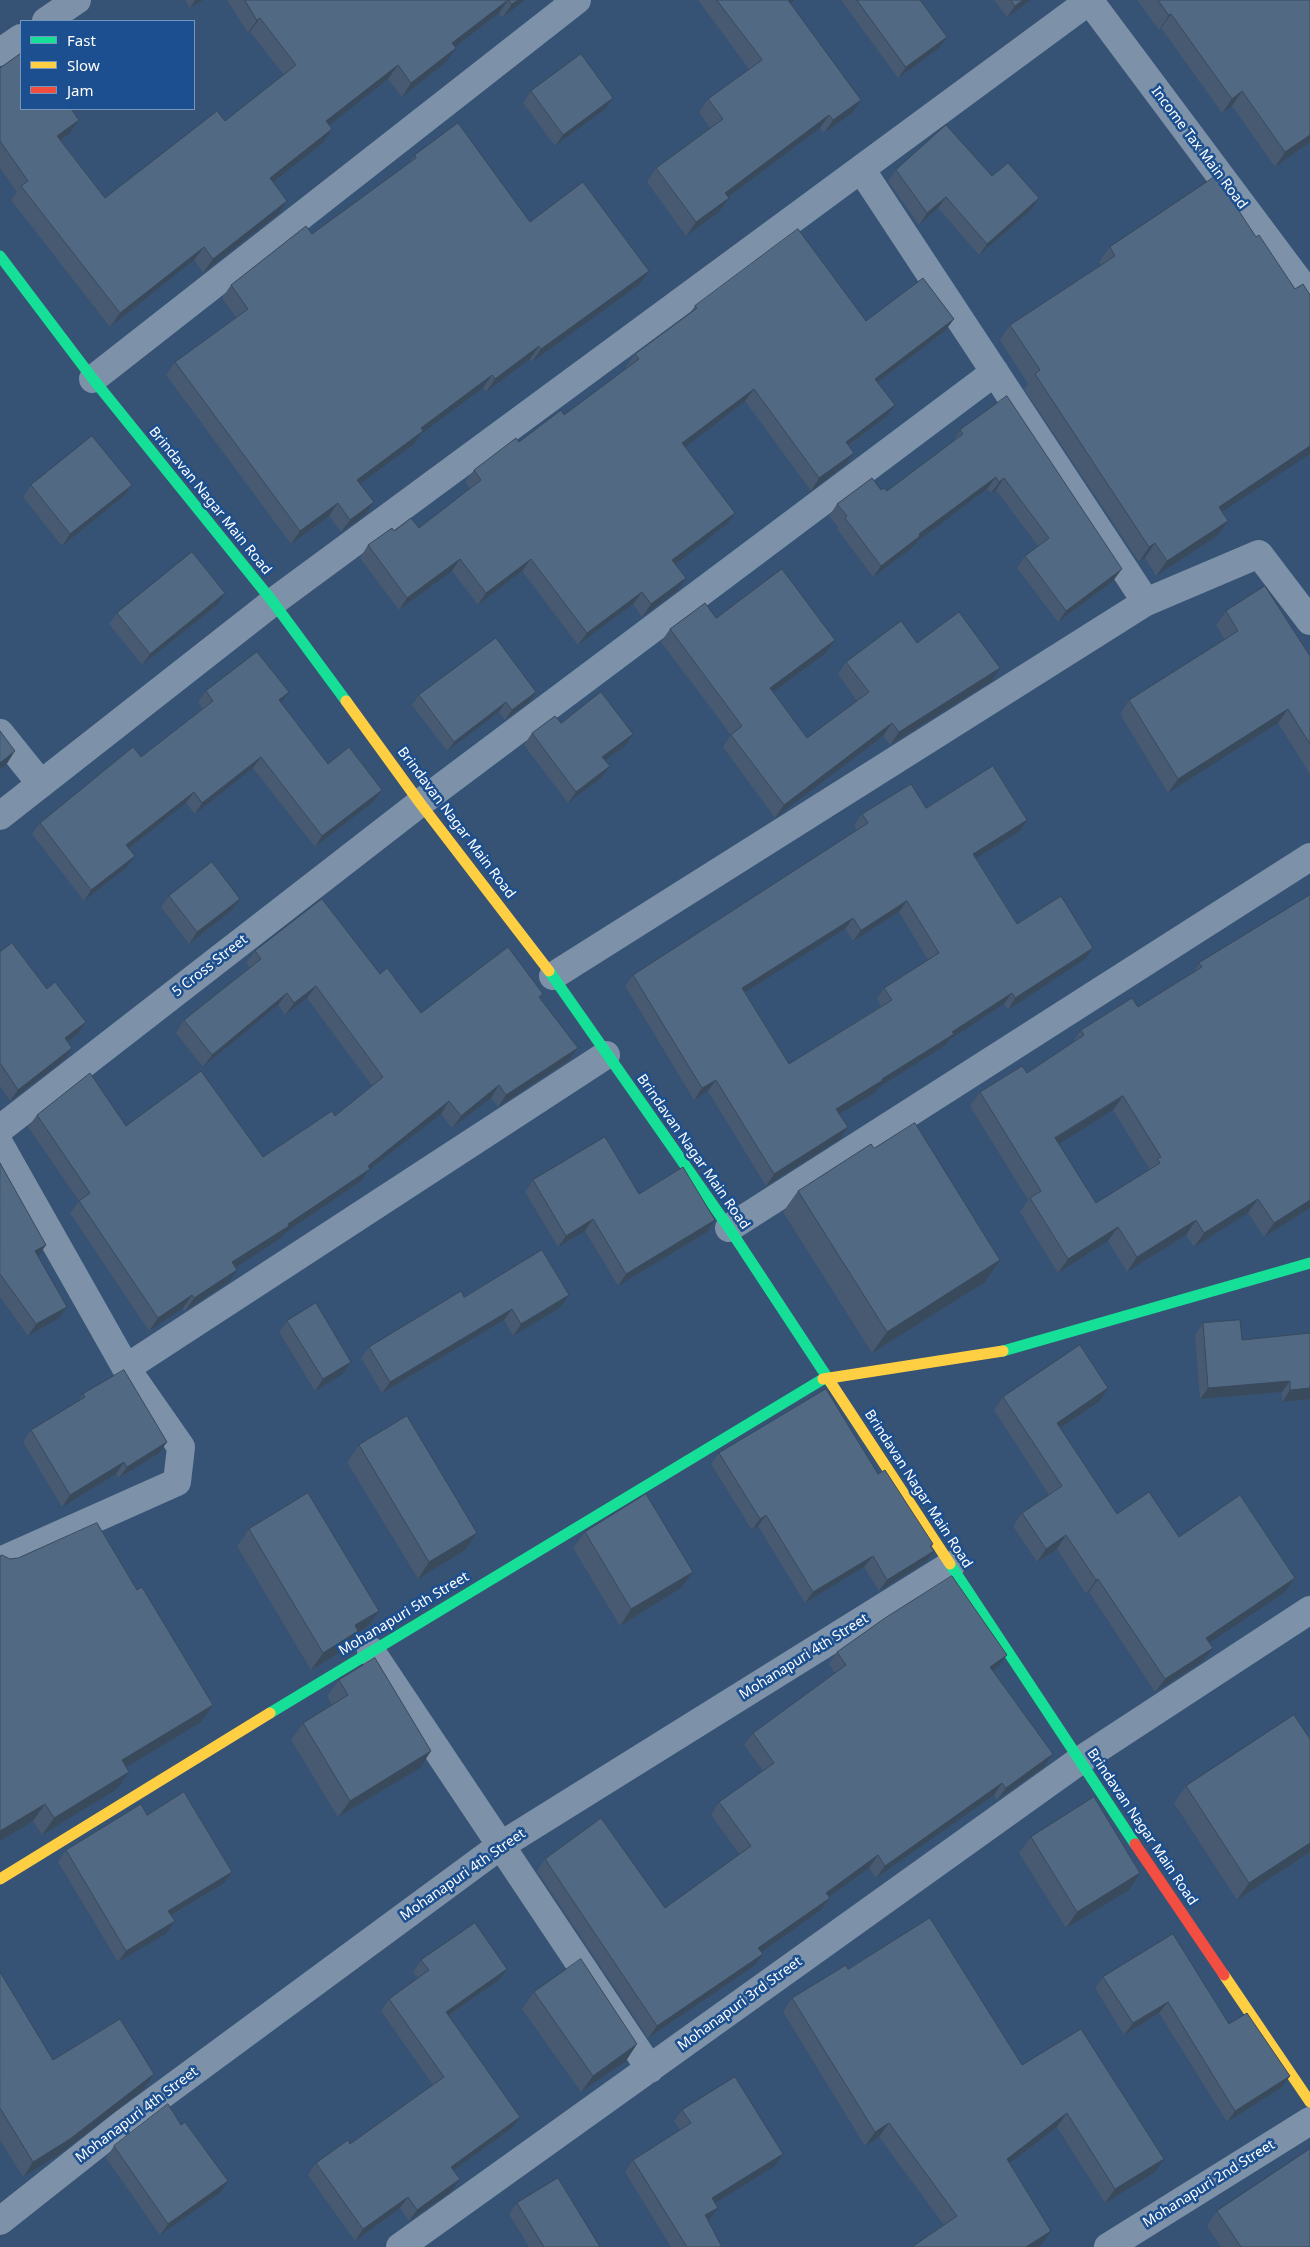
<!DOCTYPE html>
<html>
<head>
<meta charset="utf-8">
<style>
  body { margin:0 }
  #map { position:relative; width:1310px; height:2247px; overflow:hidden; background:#365274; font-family:"Noto Sans",sans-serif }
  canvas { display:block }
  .legend { position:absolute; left:20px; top:20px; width:175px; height:90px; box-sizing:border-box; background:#1b4f8f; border:1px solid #7695bc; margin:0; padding:6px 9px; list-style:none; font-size:15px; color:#fff }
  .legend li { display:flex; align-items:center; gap:10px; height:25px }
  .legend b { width:25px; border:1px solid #7695bc }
</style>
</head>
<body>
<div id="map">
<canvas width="1310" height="2247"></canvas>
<ul class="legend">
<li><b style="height:6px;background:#16e098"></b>Fast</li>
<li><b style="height:6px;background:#ffcf43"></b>Slow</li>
<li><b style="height:6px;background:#f24e42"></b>Jam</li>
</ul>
</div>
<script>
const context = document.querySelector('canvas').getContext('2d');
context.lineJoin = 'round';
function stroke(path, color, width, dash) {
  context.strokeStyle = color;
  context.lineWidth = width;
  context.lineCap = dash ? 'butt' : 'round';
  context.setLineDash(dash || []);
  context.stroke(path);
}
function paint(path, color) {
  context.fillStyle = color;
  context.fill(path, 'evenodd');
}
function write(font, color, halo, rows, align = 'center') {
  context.font = font + ' "Noto Sans",sans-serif';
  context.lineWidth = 5;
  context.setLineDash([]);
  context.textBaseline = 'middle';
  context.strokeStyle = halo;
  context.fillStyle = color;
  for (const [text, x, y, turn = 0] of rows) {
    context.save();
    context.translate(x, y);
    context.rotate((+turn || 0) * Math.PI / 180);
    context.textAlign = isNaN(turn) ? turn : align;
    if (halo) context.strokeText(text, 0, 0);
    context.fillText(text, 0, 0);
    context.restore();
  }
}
stroke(new Path2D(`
  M1089 0 1310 296
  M46 21 77 0
  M0 52 21 38
  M861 169 1146 602
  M93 379 577 0
  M0 733 41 784
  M0 816 273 602 1089 1
  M553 976 1146 602 1259 554 1310 621
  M0 1129 420 803 995 372
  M0 1145 126 1368 181 1447 177 1482 0 1561
  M729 1228 1310 857
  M126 1368 606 1055
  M371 1651 650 2069
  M0 2221 124 2123 500 1846 951 1565
  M400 2247 1079 1761 1310 1610
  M1108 2247 1310 2121`), '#7d92a8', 28);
stroke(new Path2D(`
  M0 256 93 379 273 602 346 701
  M549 971 729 1228 831 1383
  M1003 1351 1310 1263
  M950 1564 1135 1844
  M270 1713 823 1379`), '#16e098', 11);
stroke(new Path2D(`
  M346 701 420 803 549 971
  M823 1379 1003 1351
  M831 1383 950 1564
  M0 1879 270 1713
  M1224 1975 1310 2102`), '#ffcf43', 11);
stroke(new Path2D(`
  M1135 1844 1224 1975`), '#f24e42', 11);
paint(new Path2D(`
  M185 0H203L190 8Z
  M227 0H525L502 18 499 13 455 47 446 62 402 97 388 79 329 125 323 143 273 182 287 201 278 214 203 273 194 260 110 327 11 200 17 192 0 168V68L69 134 61 140 105 198 225 121 284 75 250 32 248 33Z
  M698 0H795L790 3 852 113 824 133 820 128 728 197 729 198 719 212 686 236 647 182 656 168 710 128 699 112 708 99 749 69Z
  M841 0H920L939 48 898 78Z
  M994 0H1031L1007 17Z
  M1137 0H1310V142L1275 167 1232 106 1222 113 1161 28 1159 30Z
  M531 91 605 109 555 146 523 103Z
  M415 155 530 222 649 271 640 284 532 362 530 359 486 392 483 388 421 434 414 444 360 484 365 515 341 532 329 516 291 544 166 375 175 362 236 317 222 298 231 285 312 234 410 162Z
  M896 170 992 176 1031 210 979 255 938 208 919 225 888 181Z
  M1216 176 1222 512 1217 536 1156 576 1145 558 1139 562 1024 389 1028 384 1000 340 1010 325 1101 265 1099 262 1110 247Z
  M695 306 866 321 945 331 878 382 886 417 849 446 845 465 811 491 745 401 685 447 726 525 675 564 677 591 642 617 633 604 578 645 522 571 478 605 452 571 399 610 360 558 368 545 394 531 419 528 470 489 465 482 474 470 564 415 627 368 626 366 635 354 690 313Z
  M960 430 1113 581 1058 622 1017 568 1025 556 1038 546 996 490 991 493 987 489 918 541 912 548 873 577 837 529 838 527 829 516 837 504 881 490 887 491 953 442Z
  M31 485H132L124 496 62 546 23 497Z
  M217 605 142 665 109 624 117 613Z
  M1226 611 1310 656V774L1278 723 1168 793 1120 714 1129 700 1225 640 1216 625Z
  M716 618 835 640 826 653 773 692 807 738 857 701 838 674 846 662 917 643 1000 668 992 681 890 745 883 736 775 818 723 747 731 735 661 642 670 629Z
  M206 691 281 703 328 764 382 790 374 801 315 847 253 768 195 814 186 803 129 848 127 867 84 901 32 834 40 823 141 757 203 709 198 702Z
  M536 692 529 702 505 720 499 712 447 751 412 705 419 695Z
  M561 723 625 746 605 760 610 766 601 778 568 803 524 745 532 733Z
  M926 808 1019 832 976 858 1017 924 1085 959 1008 1010 1004 1004 949 1040 946 1045 878 1088 876 1092 839 1114 848 1127 840 1139 766 1186 708 1091 694 1100 625 986 633 975 857 830 854 825 862 814ZM899 912 928 960 884 988 877 999 881 1006 789 1064 744 992 845 929 853 941Z
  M1310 895V1208L1264 1237 1248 1213 1194 1247 1186 1235 1127 1272 1108 1241 1058 1273 1020 1212 1028 1200 970 1106 980 1092 1027 1073 1072 1043 1081 1030 1138 1007 1193 973 1199 963ZM1113 1110 1150 1170 1096 1203 1059 1144Z
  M169 896 232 910 189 944 161 907Z
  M255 951 380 974 421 1013 540 998 578 1048 569 1060 498 1107 491 1098 452 1128 441 1114 369 1170 361 1181 285 1233 281 1238 235 1267 229 1282 185 1311 183 1308 149 1331 70 1213 79 1201 28 1127 37 1115 126 1126 263 1157 335 1116 372 1086 307 998 285 1015 278 1005 203 1067 176 1033 184 1020 250 968 246 963Z
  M0 952 47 989 86 1022 78 1034 68 1042 72 1048 64 1060 10 1101 0 1086Z
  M874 1148 1000 1260 985 1282 872 1353 783 1212 798 1191Z
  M0 1163 38 1257 67 1307 59 1318 28 1336 0 1297Z
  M533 1180 639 1194 707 1232 618 1286 585 1231 558 1247 525 1192Z
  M569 1295 561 1307 513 1336 504 1320 382 1393 361 1358 369 1347 464 1297Z
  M287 1321 351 1362 343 1374 315 1391 279 1332Z
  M1203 1323 1242 1340 1310 1333V1399L1282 1402V1392L1200 1399 1195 1335Z
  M83 1394 167 1442 159 1453 119 1478 116 1474 62 1507 23 1442 31 1430 78 1402Z
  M1003 1397 1099 1402 1060 1428 1117 1514 1295 1578 1285 1592 1209 1642 1213 1648 1203 1661 1155 1692 1089 1592 1086 1594 1057 1549 1037 1562 1013 1526 1022 1513 1049 1495 994 1410Z
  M359 1445 477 1533 465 1550 418 1579 347 1462Z
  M719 1453 878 1474 933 1544 931 1547 934 1551 926 1562 879 1591 864 1567 805 1603 758 1526 752 1530 711 1464Z
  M249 1529 367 1627 356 1634 347 1648 311 1670 237 1546Z
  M585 1532 693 1572 681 1588 620 1626 573 1548Z
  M0 1556 201 1722 126 1767 117 1789 42 1835 33 1821 0 1841Z
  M837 1652 998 1667 993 1671 1053 1754 1044 1767 997 1800 994 1795 876 1878 869 1868 829 1897 830 1898 821 1910 761 1952 754 1966 648 2038 537 1871 545 1859 665 1908 740 1855 711 1815 719 1802 763 1771 744 1745 753 1733 835 1673 829 1664Z
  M339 1680 420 1768 338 1817 291 1740 303 1723 332 1705 327 1696Z
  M1186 1786 1310 1852 1237 1900 1174 1803Z
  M147 1815 232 1872 224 1883 171 1916 175 1921 167 1933 118 1962 58 1862 66 1850Z
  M1031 1837 1129 1890 1066 1928 1019 1853Z
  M421 1960 499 1980 449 2016 520 2117 512 2128 454 2170 460 2179 452 2191 409 2221 400 2208 355 2241 308 2175 316 2163 350 2144 433 2085 381 2011 389 1999 418 1978 413 1972Z
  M848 1969 1022 2065 1154 2173 1105 2203 1057 2127 1010 2163 1041 2245 944 2225 879 2137 865 2146 783 2012 792 1998Z
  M0 1972 53 2060 154 2074 144 2089 60 2154 23 2177 0 2140Z
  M1103 1977 1229 2024 1290 2076 1281 2088 1227 2122 1159 2013 1124 2035 1095 1988Z
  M534 1992 626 2061 581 2092 522 2009Z
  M682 2110 775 2166 715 2203 718 2208 710 2219 708 2220 722 2247H671L625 2172 633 2160 680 2130 674 2121Z
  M181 2125 228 2181 220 2193 160 2235 106 2158 114 2146Z
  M517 2203 600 2247H529L509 2214Z
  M1217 2211 1310 2247H1221L1207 2226Z`), '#475a72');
paint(new Path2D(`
  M195 0H203L190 8Z
  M508 0 499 13 442 57 452 43Z
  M518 0H525L502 18 512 4Z
  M786 0H795L778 12Z
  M1023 0H1031L1007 17 1015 6Z
  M1171 14 1161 28 1159 30 1169 15Z
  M260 18 250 32 248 33 257 20Z
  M947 37 939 48 898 78 906 67Z
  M456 48 446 62 402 97 411 83Z
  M398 65 388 79 317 135 326 121Z
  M1242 91 1232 106 1222 113 1232 99Z
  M613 98 605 109 555 146 563 135Z
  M861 100 852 113 824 133 833 120Z
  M829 115 820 128 715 207 725 193Z
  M79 120 69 134 48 149 57 136Z
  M332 129 323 143 260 192 270 178Z
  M1310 135V142L1275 167 1285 152Z
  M946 197 938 208 919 225 927 213Z
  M729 198 719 212 686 236 696 222Z
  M1039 198 1031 210 979 255 987 244Z
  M287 201 278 214 203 273 213 259Z
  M204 247 194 260 110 327 120 313Z
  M649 271 640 284 532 362 541 349Z
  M954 319 945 331 866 391 875 379Z
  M539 346 530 359 486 392 495 379Z
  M492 375 483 388 421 434 414 444 348 493 357 480 421 428Z
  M754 389 745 401 674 456 682 443Z
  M895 405 886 417 837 454 846 442Z
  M1310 446V454L1208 521 1219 507Z
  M854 453 845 465 811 491 819 478Z
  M996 477 987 489 918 541 912 548 873 577 881 566 919 534Z
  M1004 478 996 490 991 493 999 482Z
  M132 485 124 496 62 546 70 534Z
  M374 502 365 515 341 532 350 520Z
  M338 503 329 516 291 544 300 531Z
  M735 513 726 525 664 573 672 560Z
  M1228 521 1217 536 1156 576 1167 561Z
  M1155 543 1145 558 1139 562 1149 547Z
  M460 559 452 571 399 610 407 598Z
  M531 559 522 571 478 605 486 593Z
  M1122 569 1113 581 1058 622 1066 611Z
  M686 578 677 591 642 617 651 604Z
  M642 592 633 604 578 645 587 633Z
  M225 593 217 605 142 665 150 654Z
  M835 640 826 653 761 701 770 688Z
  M1000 668 992 681 890 745 899 732Z
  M289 692 281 703 279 700Z
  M536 692 529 702 505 720 512 710Z
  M506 702 499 712 447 751 454 742Z
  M1288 709 1278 723 1168 793 1178 779Z
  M892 723 883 736 775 818 784 805Z
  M633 734 625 746 594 768 602 757Z
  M15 751 6 765 0 769V763Z
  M261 757 253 768 195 814 202 803Z
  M610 766 601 778 568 803 576 792Z
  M382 790 374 801 315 847 322 836Z
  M194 792 186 803 119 856 126 845Z
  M1027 820 1019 832 965 865 973 854Z
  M135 856 127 867 84 901 91 890Z
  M240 899 232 910 189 944 197 932Z
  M907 901 899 912 853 941 861 930Z
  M853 918 845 929 734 999 742 988Z
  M1093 948 1085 959 1008 1010 1015 998Z
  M316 986 307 998 285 1015 294 1003Z
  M287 993 278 1005 203 1067 212 1055Z
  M1012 993 1004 1004 949 1040 946 1045 878 1088 876 1092 828 1121 836 1109 952 1032Z
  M86 1022 78 1034 57 1050 65 1038Z
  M72 1048 64 1060 10 1101 18 1090Z
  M578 1048 569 1060 498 1107 506 1095Z
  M716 1080 708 1091 694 1100 702 1088Z
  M499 1085 491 1098 452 1128 461 1116Z
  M1123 1096 1113 1110 1045 1153 1055 1138Z
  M449 1101 441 1114 369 1170 361 1181 285 1233 281 1238 224 1275 232 1262 288 1224 368 1166Z
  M848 1127 840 1139 766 1186 774 1174Z
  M1258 1199 1248 1213 1194 1247 1204 1233Z
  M1310 1200V1208L1264 1237 1274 1223Z
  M593 1219 585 1231 558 1247 566 1236Z
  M715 1220 707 1232 618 1286 626 1274Z
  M1196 1220 1186 1235 1127 1272 1137 1257Z
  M1118 1227 1108 1241 1058 1273 1068 1259Z
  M46 1245 38 1257 35 1251Z
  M1000 1260 985 1282 872 1353 887 1332Z
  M237 1270 229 1282 185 1311 194 1298Z
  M192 1295 183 1308 149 1331 158 1318Z
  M569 1295 561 1307 513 1336 521 1324Z
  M67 1307 59 1318 28 1336 36 1324Z
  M512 1309 504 1320 382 1393 390 1382Z
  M351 1362 343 1374 315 1391 323 1379Z
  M1290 1381 1282 1392 1200 1399 1208 1388Z
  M1108 1388 1099 1402 1048 1436 1057 1423Z
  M1310 1388V1399L1282 1402 1290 1390Z
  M167 1442 159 1453 119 1478 127 1467Z
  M124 1462 116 1474 62 1507 70 1495Z
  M766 1515 758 1526 752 1530 760 1519Z
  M477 1533 465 1550 418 1579 429 1562Z
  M1066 1535 1057 1549 1037 1562 1046 1549Z
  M934 1551 926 1562 879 1591 887 1580Z
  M873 1556 864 1567 805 1603 813 1592Z
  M693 1572 681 1588 620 1626 631 1609Z
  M1295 1578 1285 1592 1197 1651 1206 1638Z
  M1098 1579 1089 1592 1086 1594 1096 1580Z
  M379 1611 367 1627 356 1634 347 1648 311 1670 323 1653 355 1625Z
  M1213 1648 1203 1661 1155 1692 1165 1679Z
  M1007 1655 998 1667 982 1679 990 1667Z
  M213 1705 201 1722 110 1777 122 1760Z
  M431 1751 420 1768 338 1817 350 1801Z
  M1053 1754 1044 1767 997 1800 1006 1788Z
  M129 1772 117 1789 42 1835 54 1818Z
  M1002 1783 994 1795 876 1878 885 1866Z
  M45 1804 33 1821 0 1841V1831Z
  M1310 1843V1852L1237 1900 1249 1883Z
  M878 1855 869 1868 818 1905 826 1893Z
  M232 1872 224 1883 160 1922 168 1911Z
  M1140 1873 1129 1890 1066 1928 1077 1912Z
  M830 1898 821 1910 750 1960 758 1948Z
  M175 1921 167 1933 118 1962 126 1951Z
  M763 1954 754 1966 648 2038 657 2026Z
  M507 1969 499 1980 438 2023 446 2012Z
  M1168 2002 1159 2013 1124 2035 1133 2023Z
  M637 2044 626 2061 581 2092 593 2076Z
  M154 2074 144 2089 60 2154 23 2177 33 2162Z
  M1290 2076 1281 2088 1227 2122 1235 2111Z
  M1067 2113 1057 2127 997 2173 1007 2159Z
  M520 2117 512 2128 443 2178 451 2167Z
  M889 2123 879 2137 865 2146 875 2132Z
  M783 2154 775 2166 704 2210 712 2198Z
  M1164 2159 1154 2173 1105 2203 1115 2189Z
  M460 2179 452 2191 409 2221 417 2210Z
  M228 2181 220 2193 160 2235 168 2224Z
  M408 2197 400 2208 355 2241 363 2229Z
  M718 2208 710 2219 697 2227 705 2215Z
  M1051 2231 1041 2245 1038 2247H1026Z`), '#394a5c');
const building = new Path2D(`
  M245 0H508L452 43 456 48 411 83 398 65 326 121 332 129 270 178 287 201 213 259 204 247 120 313 21 186 28 181 0 141V68L21 53V109H71L79 120 57 136 105 198 217 111 225 121 296 65 260 18 257 20Z
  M509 0H518L512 4Z
  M717 0H788L861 100 833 120 829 115 725 193 729 198 696 222 656 168 723 119 708 99 762 60Z
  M857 0H920L947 37 906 67Z
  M1011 0H1023L1015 6Z
  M1158 0H1310V135L1285 152 1242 91 1232 99 1171 14 1169 15Z
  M581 54 613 98 563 135 531 91Z
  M458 123 530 222 583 182 649 271 541 349 539 346 495 379 492 375 421 428 423 431 357 480 374 502 350 520 338 503 300 531 175 362 248 309 231 285 306 226 312 234 416 158 415 155Z
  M946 125 992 176 1008 163 1039 198 987 244 946 197 927 213 896 170Z
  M1216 176 1256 237 1259 235 1295 289 1303 284 1310 295V446L1219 507 1228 521 1167 561 1155 543 1149 547 1035 374 1040 370 1010 325 1115 256 1110 247Z
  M798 229 866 321 923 278 954 319 875 379 895 405 846 442 854 453 819 478 754 389 682 443 735 513 672 560 686 578 651 604 642 592 587 633 531 559 486 593 460 559 407 598 368 545 392 528 394 531 411 518 419 528 481 480 474 470 516 438 519 442 561 410 564 415 639 359 635 354 697 308 695 306Z
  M1007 396 1122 569 1066 611 1025 556 1049 538 1004 478 999 482 996 477 919 534 920 536 881 566 845 518 847 516 837 504 872 478 881 490 884 488 887 491 963 434 960 430Z
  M92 436 132 485 70 534 31 485Z
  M192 552 225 593 150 654 117 613Z
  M782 569 835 640 770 688 807 738 869 692 846 662 901 621 917 643 959 612 1000 668 899 732 892 723 784 805 731 735 742 726 670 629 705 603 716 618Z
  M1265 586 1310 656V744L1288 709 1178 779 1129 700 1238 631 1226 611Z
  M496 638 536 692 512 710 506 702 454 742 419 695Z
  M257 652 289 692 279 700 328 764 349 747 382 790 322 836 261 757 202 803 194 792 126 845 135 856 91 890 40 823 133 747 141 757 213 701 206 691Z
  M601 692 633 734 602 757 610 766 576 792 532 733 555 716 561 723Z
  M0 731 15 751 0 763Z
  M993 766 1027 820 973 854 1017 924 1061 896 1093 948 1015 998 1012 993 952 1032 954 1034 882 1079 883 1080 836 1109 848 1127 774 1174 716 1080 702 1088 633 975 868 823 862 814 911 784 926 808ZM907 901 939 953 884 988 892 1000 789 1064 742 988 853 918 861 930Z
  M212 862 240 899 197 932 169 896Z
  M1310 895V1200L1274 1223 1258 1199 1204 1233 1196 1220 1137 1257 1118 1227 1068 1259 1030 1198 1041 1191 980 1092 1022 1066 1027 1073 1084 1035 1081 1030 1132 998 1138 1007 1202 967 1199 963ZM1123 1096 1161 1157 1157 1159 1160 1163 1096 1203 1055 1138Z
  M322 899 380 974 387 968 421 1013 508 947 543 994 539 997 578 1048 506 1095 499 1085 461 1116 449 1101 368 1166 370 1169 288 1224 289 1226 232 1262 237 1270 194 1298 192 1295 158 1318 79 1201 90 1193 37 1115 90 1073 126 1126 201 1071 263 1157 332 1111 335 1116 383 1077 316 986 294 1003 287 993 212 1055 184 1020 261 959 255 951Z
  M12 943 47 989 55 982 86 1022 65 1038 72 1048 18 1090 0 1063V952Z
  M915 1123 1000 1260 887 1332 798 1191 871 1144 874 1148Z
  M605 1137 639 1194 683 1167 715 1220 626 1274 593 1219 566 1236 533 1180Z
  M0 1163 46 1245 35 1251 67 1307 36 1324 0 1274Z
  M542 1250 569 1295 521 1324 512 1309 390 1382 369 1347 461 1291 464 1297Z
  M316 1303 351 1362 323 1379 287 1321Z
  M1240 1320 1242 1340 1310 1333V1388L1290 1390V1381L1208 1388 1203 1323Z
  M1080 1345 1108 1388 1057 1423 1117 1514 1149 1492 1179 1537 1240 1495 1295 1578 1206 1638 1213 1648 1165 1679 1098 1579 1096 1580 1066 1535 1046 1549 1022 1513 1062 1486 1003 1397Z
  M124 1370 167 1442 127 1467 124 1462 70 1495 31 1430 85 1397 83 1394Z
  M826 1389 878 1474 885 1470 933 1544 930 1546 934 1551 887 1580 873 1556 813 1592 766 1515 760 1519 719 1453Z
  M407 1416 477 1533 429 1562 359 1445Z
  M308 1493 379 1611 355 1625 358 1631 323 1653 249 1529Z
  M646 1494 693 1572 631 1609 585 1532Z
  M97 1523 137 1590 142 1587 213 1705 122 1760 129 1772 54 1818 45 1804 0 1831V1556L2 1555 10 1559 18 1558Z
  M952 1576 1007 1655 990 1667 1053 1754 1006 1788 1002 1783 885 1866 878 1855 826 1893 830 1898 758 1948 763 1954 657 2026 545 1859 601 1818 665 1908 751 1846 719 1802 774 1763 753 1733 846 1665 837 1652 885 1618Z
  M375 1658 431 1751 350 1801 303 1723 348 1695 339 1680Z
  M1294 1715 1310 1739V1843L1249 1883 1186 1786Z
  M184 1792 232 1872 168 1911 175 1921 126 1951 66 1850 141 1804 147 1815Z
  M1094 1797 1140 1873 1077 1912 1031 1837Z
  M930 1918 1022 2065 1081 2029 1164 2159 1115 2189 1067 2113 1007 2159 1051 2231 1026 2247H912L957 2216 889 2123 875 2132 792 1998 846 1965 848 1969Z
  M475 1923 507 1969 446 2012 520 2117 451 2167 460 2179 417 2210 408 2197 363 2229 316 2163 348 2140 350 2144 444 2077 389 1999 429 1970 421 1960Z
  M1173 1934 1229 2024 1247 2013 1290 2076 1235 2111 1168 2002 1133 2023 1103 1977Z
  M581 1959 637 2044 593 2076 534 1992Z
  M0 1972 53 2060 120 2019 154 2074 70 2139 33 2162 0 2108Z
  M735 2077 783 2154 712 2198 718 2208 705 2215 722 2247H687L633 2160 691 2123 682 2110Z
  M168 2104 181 2125 185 2122 228 2181 168 2224 114 2146Z
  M1310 2149V2247H1241L1217 2211Z
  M558 2178 600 2247H544L517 2203Z`);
paint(building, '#526984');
stroke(building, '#394a5c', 1);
write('14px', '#fff', '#1b4f8f', [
  ["Income Tax Main Road",1199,148,53],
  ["Brindavan Nagar Main Road",210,501,51],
  ["Brindavan Nagar Main Road",456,823,53],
  ["5 Cross Street",210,966,-38],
  ["Brindavan Nagar Main Road",693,1152,55],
  ["Brindavan Nagar Main Road",918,1489,57],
  ["Mohanapuri 5th Street",404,1614,-31],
  ["Mohanapuri 4th Street",804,1657,-32],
  ["Brindavan Nagar Main Road",1142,1827,56],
  ["Mohanapuri 4th Street",463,1875,-35],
  ["Mohanapuri 3rd Street",740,2004,-36],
  ["Mohanapuri 4th Street",137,2115,-37],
  ["Mohanapuri 2nd Street",1209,2184,-32]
]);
</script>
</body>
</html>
